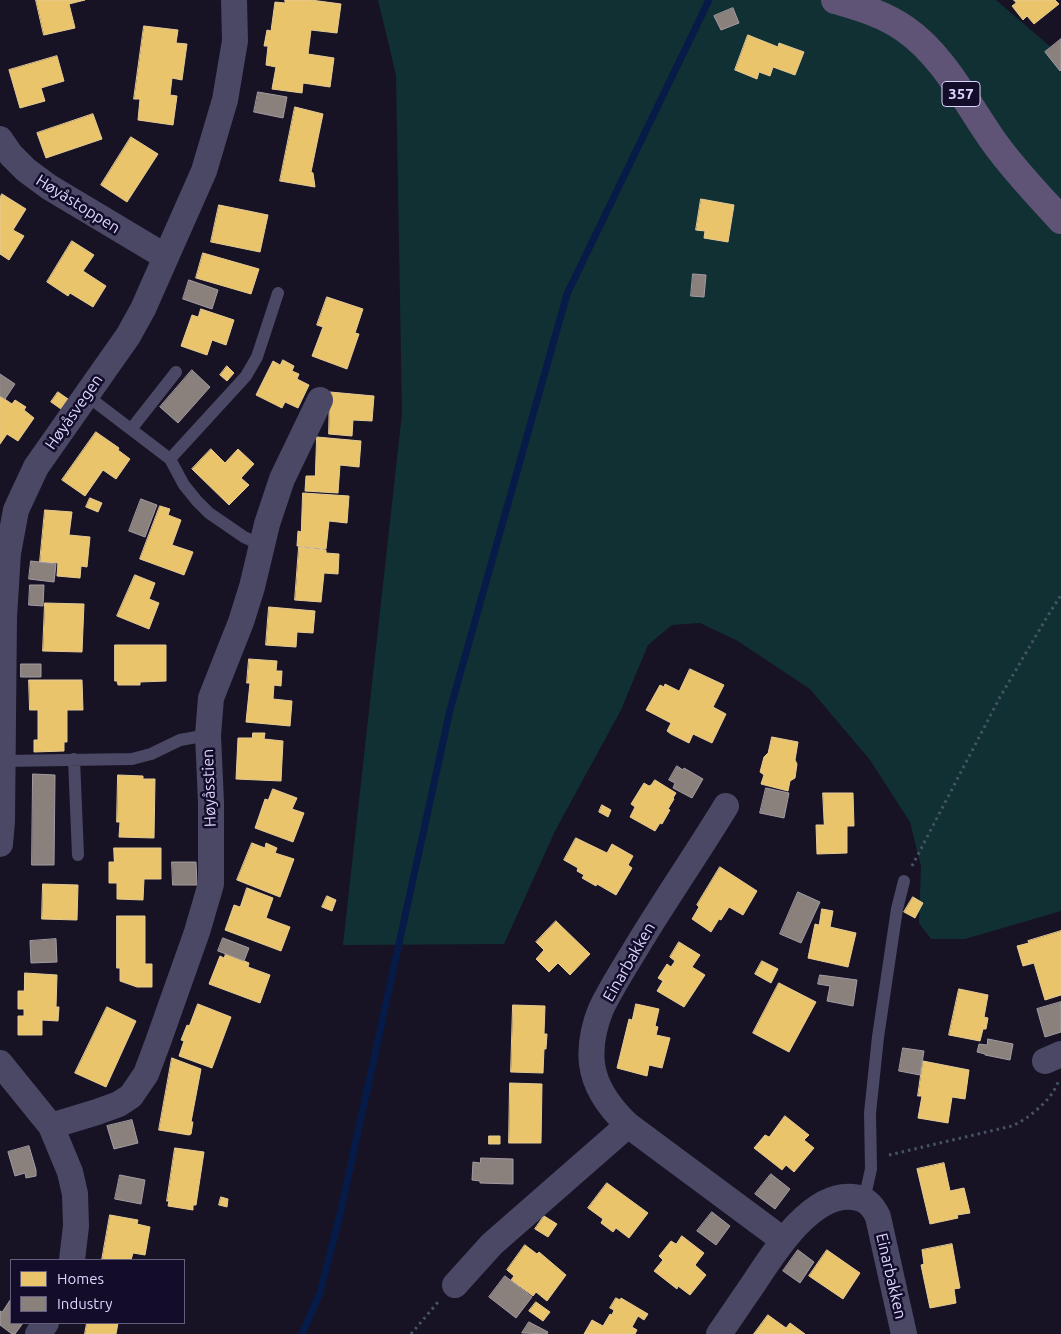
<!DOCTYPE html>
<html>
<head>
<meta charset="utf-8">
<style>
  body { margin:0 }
  #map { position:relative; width:1061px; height:1334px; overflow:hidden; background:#171324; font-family:Ubuntu,sans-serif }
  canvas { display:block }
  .legend { position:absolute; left:10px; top:1259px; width:175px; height:65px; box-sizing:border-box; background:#130d2a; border:1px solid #645e7f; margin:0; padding:6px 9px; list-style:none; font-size:15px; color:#ddd7ff }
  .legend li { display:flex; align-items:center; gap:10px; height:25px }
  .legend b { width:25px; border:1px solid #645e7f }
</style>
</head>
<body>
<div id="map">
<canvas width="1061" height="1334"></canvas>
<ul class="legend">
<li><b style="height:14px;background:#e9c46a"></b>Homes</li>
<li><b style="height:14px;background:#8a817c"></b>Industry</li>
</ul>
</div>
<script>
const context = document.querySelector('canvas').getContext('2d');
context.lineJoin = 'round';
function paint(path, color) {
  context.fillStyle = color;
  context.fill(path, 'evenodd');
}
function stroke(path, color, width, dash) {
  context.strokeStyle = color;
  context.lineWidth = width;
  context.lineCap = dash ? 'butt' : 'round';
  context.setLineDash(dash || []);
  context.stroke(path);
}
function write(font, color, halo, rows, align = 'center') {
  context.font = font + ' Ubuntu,sans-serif';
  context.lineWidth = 5;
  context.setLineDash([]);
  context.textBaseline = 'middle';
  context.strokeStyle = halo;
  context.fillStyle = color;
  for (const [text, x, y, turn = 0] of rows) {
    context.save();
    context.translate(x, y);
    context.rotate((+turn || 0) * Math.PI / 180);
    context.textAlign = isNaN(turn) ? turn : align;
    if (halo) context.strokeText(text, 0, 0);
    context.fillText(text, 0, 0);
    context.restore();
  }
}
paint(new Path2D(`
  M378 0H996L1061 56V911L965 939H931L919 923 921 866 910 822 870 760 810 689 736 640 700 623 672 625 648 645 621 710 555 831 504 944 343 945 402 413 396 75Z`), '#113033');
const homes = new Path2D(`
  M36 0H85L69 4 75 28 44 35Z
  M285 0H311L341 4 337 33 311 30 308 54 334 58 330 87 303 83 302 93 272 89 276 67 266 65 268 46H264L267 30 271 31 275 2 285 3Z
  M1014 0H1055L1059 4 1034 24 1027 16 1023 20 1012 6 1016 3Z
  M144 26 178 30 176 43 187 44 182 80 172 78 170 95 177 96 173 125 138 120 140 99H134Z
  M748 35 778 47 779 43 804 52 795 75 773 67 770 76 759 72 757 79 735 70Z
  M57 56 64 81 41 88 45 101 20 108 9 70Z
  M295 107 323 114 311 172 313 173 315 187 280 181Z
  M93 114 102 139 46 158 37 133Z
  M131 137 158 154 127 202 101 185Z
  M2 194 26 209 13 230 24 236 9 260 0 254V198Z
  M701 199 734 205 728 242 704 238 705 231 696 230Z
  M219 205 268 215 260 252 211 242Z
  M72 241 94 255 83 271 106 286 93 307 70 293 68 296 47 282Z
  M203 253 259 269 251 294 196 278Z
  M327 297 363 309 355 333 359 334 347 369 312 356 323 327 317 325Z
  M201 309 234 320 226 345 212 340 207 355 181 346 192 315 198 317Z
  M283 360 294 366 292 371 299 374 297 379 309 385 298 408 285 402 282 408 256 395 273 361 280 365Z
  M227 366 234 373 227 381 220 375Z
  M58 392 68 399 61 409 51 402Z
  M330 392 374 396 372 421 353 420 352 436 329 434Z
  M0 396 12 404 15 400 26 407 24 410 34 418 18 441 7 434 0 444Z
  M96 432 119 448 118 450 130 459 116 479 103 470 85 496 62 480Z
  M317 437 361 441 359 467 340 465 338 493 305 491 306 476H315Z
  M211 449 225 463 238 449 254 464 241 478 249 485 229 505 192 469Z
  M303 493 349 496 347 523 329 521 326 549 297 546 298 531 301 532Z
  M90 498 102 503 98 512 86 507Z
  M160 506 170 509 168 515 181 520 172 545 193 552 184 575 140 559Z
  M45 510 72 512 69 535 90 537 87 567 81 566 80 578 57 576 58 563 40 562Z
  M299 547 326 550V553L339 554 338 574 324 573 321 602 295 600Z
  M135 575 155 583 149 599 159 603 149 629 117 616Z
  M45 603 84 604 82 652 43 651Z
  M269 607 315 611 313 633 297 632 296 647 266 645Z
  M115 645H166V681L140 682V685H118L117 681H115Z
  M249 659 277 661 276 671H282L281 686 274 685 273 699 292 701 290 726 246 722 250 683H247Z
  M690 669 724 685 713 707 726 714 712 743 693 734 689 743 671 734 667 731 671 723 646 710 660 685 664 687 665 684 679 691Z
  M29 680H82L83 710H67V742H64V751L34 752V740H38V710H30Z
  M253 733H265L264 739 283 741 281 781 236 779 238 738H252Z
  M772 737 798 742 795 760 797 764 795 778 790 781 788 791 761 784 764 775 760 772 764 757 768 753Z
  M118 775 143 776V779H155L154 838 119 837 120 822H117Z
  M655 780 676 793 673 798 674 799 668 809 670 810 662 824 660 823 655 831 630 817 635 807 631 804 644 783 649 786 651 785Z
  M273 789 297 798 292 809 304 813 293 842 255 828 265 799 268 800Z
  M823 793H853L854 826H847V853L817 854 816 825H824Z
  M602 805 611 810 608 817 599 812Z
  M576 838 607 853 612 844 633 856 628 865 632 868 616 895 597 884 596 886 582 878 584 875 577 871 578 868 564 860Z
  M252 843 265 848 266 843 277 848 275 853 294 859 280 897 237 880Z
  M114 848H161V879H144L143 900 117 899V883H109V862H114Z
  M720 867 757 891 743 915 729 907 721 920 719 919 711 932 692 919 699 907 697 905Z
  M43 884 78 885 77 920 42 919Z
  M247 888 273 898 266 918 290 927 281 951 225 930 234 905 240 907Z
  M327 896 336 900 332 911 322 907Z
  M913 897 923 903 915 918 904 912Z
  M822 909 833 911 830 927 856 933 848 967 808 958 815 924 819 925Z
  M117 916H145V964H152V987H137L120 981V968H117Z
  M556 921 590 954 570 975 558 963 549 972 536 959 544 950 536 942Z
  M1061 931V995L1045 1000 1034 963 1023 966 1017 946 1029 943 1028 941Z
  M679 942 700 955 692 967 705 975 684 1007 657 991 663 981 658 978 667 964 671 967 675 961 670 957Z
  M226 953 249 963 248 967 270 975 260 1003 209 984 220 956 224 958Z
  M762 961 778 969 771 983 755 974Z
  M25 973 57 975 56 1007H59L58 1021 42 1020V1035H18V1016H24V1009H18V991H24Z
  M779 983 816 1002 789 1052 753 1033Z
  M959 989 988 995 984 1017 988 1018 986 1029H983L980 1041 949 1035Z
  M198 1004 231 1017 212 1068 179 1056 184 1041 181 1040 187 1025 189 1026Z
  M636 1004 659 1009 655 1026 658 1027 656 1035 670 1038 662 1068 649 1065 647 1076 617 1068 629 1019 632 1020Z
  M513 1005 545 1006 544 1034H547L546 1049H544L543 1073 511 1072Z
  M107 1007 136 1021 106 1087 75 1073Z
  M172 1058 201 1069 191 1122H193L191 1134 189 1135 159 1130Z
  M923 1061 969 1070 965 1099 952 1097 948 1123 918 1118 922 1096H918Z
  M510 1083 542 1084 541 1143H509Z
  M785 1116 809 1135 804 1140 814 1148 794 1172 786 1165 782 1170 754 1148 765 1135 769 1137Z
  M489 1136H500V1144H489Z
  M175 1148 204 1152 196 1205H193V1210L168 1206 169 1201H167Z
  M944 1163 950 1191 964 1188 970 1213 957 1215 958 1218 930 1224 917 1169Z
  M607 1183 648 1213 629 1238 616 1228 613 1232 601 1223 603 1219 588 1208Z
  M221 1197 228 1199 227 1207 219 1205Z
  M110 1215 138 1220 137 1224 150 1227 145 1255 133 1253 131 1260H102Z
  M544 1216 557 1224 548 1237 535 1229Z
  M682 1236 704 1253 695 1265 706 1275 690 1295 678 1286 677 1289 654 1271 663 1260 659 1256 671 1241 676 1244Z
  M952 1244 960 1288 954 1289 956 1303 930 1308 921 1265 924 1264 922 1250Z
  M525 1245 537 1254 539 1252 566 1275 547 1301 536 1292 533 1296 511 1280 514 1276 507 1270Z
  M827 1250 860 1273 843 1299 809 1276Z
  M616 1298 620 1300 621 1298 648 1314 644 1320 638 1316 632 1327 637 1330 635 1334H584L592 1320 603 1326 610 1314 612 1315 614 1310 610 1308Z
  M536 1302 550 1312 543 1321 529 1311Z
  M768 1315 786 1328 790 1323 805 1334H754Z
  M87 1323H118L116 1334H85Z`);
paint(homes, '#e9c46a');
stroke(homes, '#e5ca97', 1);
const industry = new Path2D(`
  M733 8 739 23 721 30 714 16Z
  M1061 39V70L1060 71 1045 52Z
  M258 92 287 97 283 118 254 112Z
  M693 274 706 275 704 297 691 296Z
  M189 280 218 290 212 309 183 299Z
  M192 370 210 387 178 423 160 407Z
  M0 374 15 384 5 399 0 396Z
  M141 499 157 505 145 537 129 531Z
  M31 561 56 564 54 582 29 579Z
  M30 585H44L43 606 29 605Z
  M21 664H41V677H21Z
  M677 766 683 770 684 768 703 779 692 798 673 788 675 783 669 780Z
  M33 774 55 775 54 865H32Z
  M766 788 789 793 784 818 760 813Z
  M172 862H196L197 885H173Z
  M798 892 820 902 801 943 780 934Z
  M223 938 249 948 244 961 218 951Z
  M56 939 57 962 31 963 30 941Z
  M820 975 857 980 853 1006 827 1001 830 986 818 984Z
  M1061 1002V1032L1045 1037 1037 1009Z
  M988 1039 1013 1044 1010 1060 985 1055V1054L977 1052 979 1044 987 1045Z
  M903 1048 924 1051 920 1075 899 1071Z
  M132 1120 138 1143 114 1149 107 1126Z
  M29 1146 36 1170V1176L26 1178 25 1173 15 1176 8 1152Z
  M481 1158 513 1159V1184L480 1183V1181L472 1180 473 1162 480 1163Z
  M771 1174 790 1189 775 1209 755 1194Z
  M120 1175 145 1180 141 1204 115 1199Z
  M712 1212 730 1226 716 1245 697 1231Z
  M798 1250 814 1262 800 1283 783 1271Z
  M505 1276 532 1297 516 1318 489 1297Z
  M11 1299V1323H23L15 1334H12L0 1325V1311L2 1312Z
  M529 1322 548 1332 547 1334 522 1333Z`);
paint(industry, '#8a817c');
stroke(industry, '#a39ba3', 1);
stroke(new Path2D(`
  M302 1334 320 1293 340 1214 450 710 567 294 709 0`), '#071b48', 7);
stroke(new Path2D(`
  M912 866 1000 697 1047 617 1061 595
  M889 1155 1012 1126C1028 1119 1052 1100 1058 1082
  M411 1334 438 1302`), '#455465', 3, [2.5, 4]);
stroke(new Path2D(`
  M86 395 170 459 184 485 197 501 209 513 244 537 261 545
  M132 428 176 372
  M170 459 246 376 257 357 278 293
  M74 759 78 855
  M3 761 132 759 151 754 180 740 208 735
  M864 1200 871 1169 870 1113 878 1037 897 909 904 881`), '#4a4865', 12);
stroke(new Path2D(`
  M0 139 11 155 26 170 49 187 166 257
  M726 806C698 852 667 897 639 943 626 965 612 986 601 1009 594 1026 590 1046 592 1064 595 1088 611 1109 628 1125L783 1240
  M0 844 2 821 4 617 8 553 16 510 36 467 128 336 143 309 204 171 225 100 235 41 234 0
  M1045 1061 1061 1054
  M0 1063 51 1126 70 1172 75 1194 76 1226 72 1260
  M51 1126 97 1112 119 1104 131 1096 146 1074 158 1042 197 932 211 884V802L208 735 211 698 241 622 252 587 267 524 282 479 320 400
  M455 1285 492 1244 628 1125
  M38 1334 46 1323
  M719 1334C731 1317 742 1300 754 1283 773 1254 811 1192 853 1197 866 1198 873 1206 878 1217L904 1334`), '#4a4865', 26);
stroke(new Path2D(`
  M835 0C859 7 884 14 905 29 944 56 967 104 994 142 1014 170 1038 195 1061 220`), '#5f5376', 28);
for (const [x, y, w] of [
  [961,94,38]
]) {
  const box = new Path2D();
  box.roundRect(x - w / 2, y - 12.5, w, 25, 4);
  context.fillStyle = '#130d2a';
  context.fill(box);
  stroke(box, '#ddd7ff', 1);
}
write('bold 15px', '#ddd7ff', null, [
  ["357",961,94]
]);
write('16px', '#ddd7ff', '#130d2a', [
  ["Høyåstoppen",78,204,32],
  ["Høyåsvegen",74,412,-55],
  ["Høyåsstien",209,788,-92],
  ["Einarbakken",629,962,-60],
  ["Einarbakken",891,1276,77]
]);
</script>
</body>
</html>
